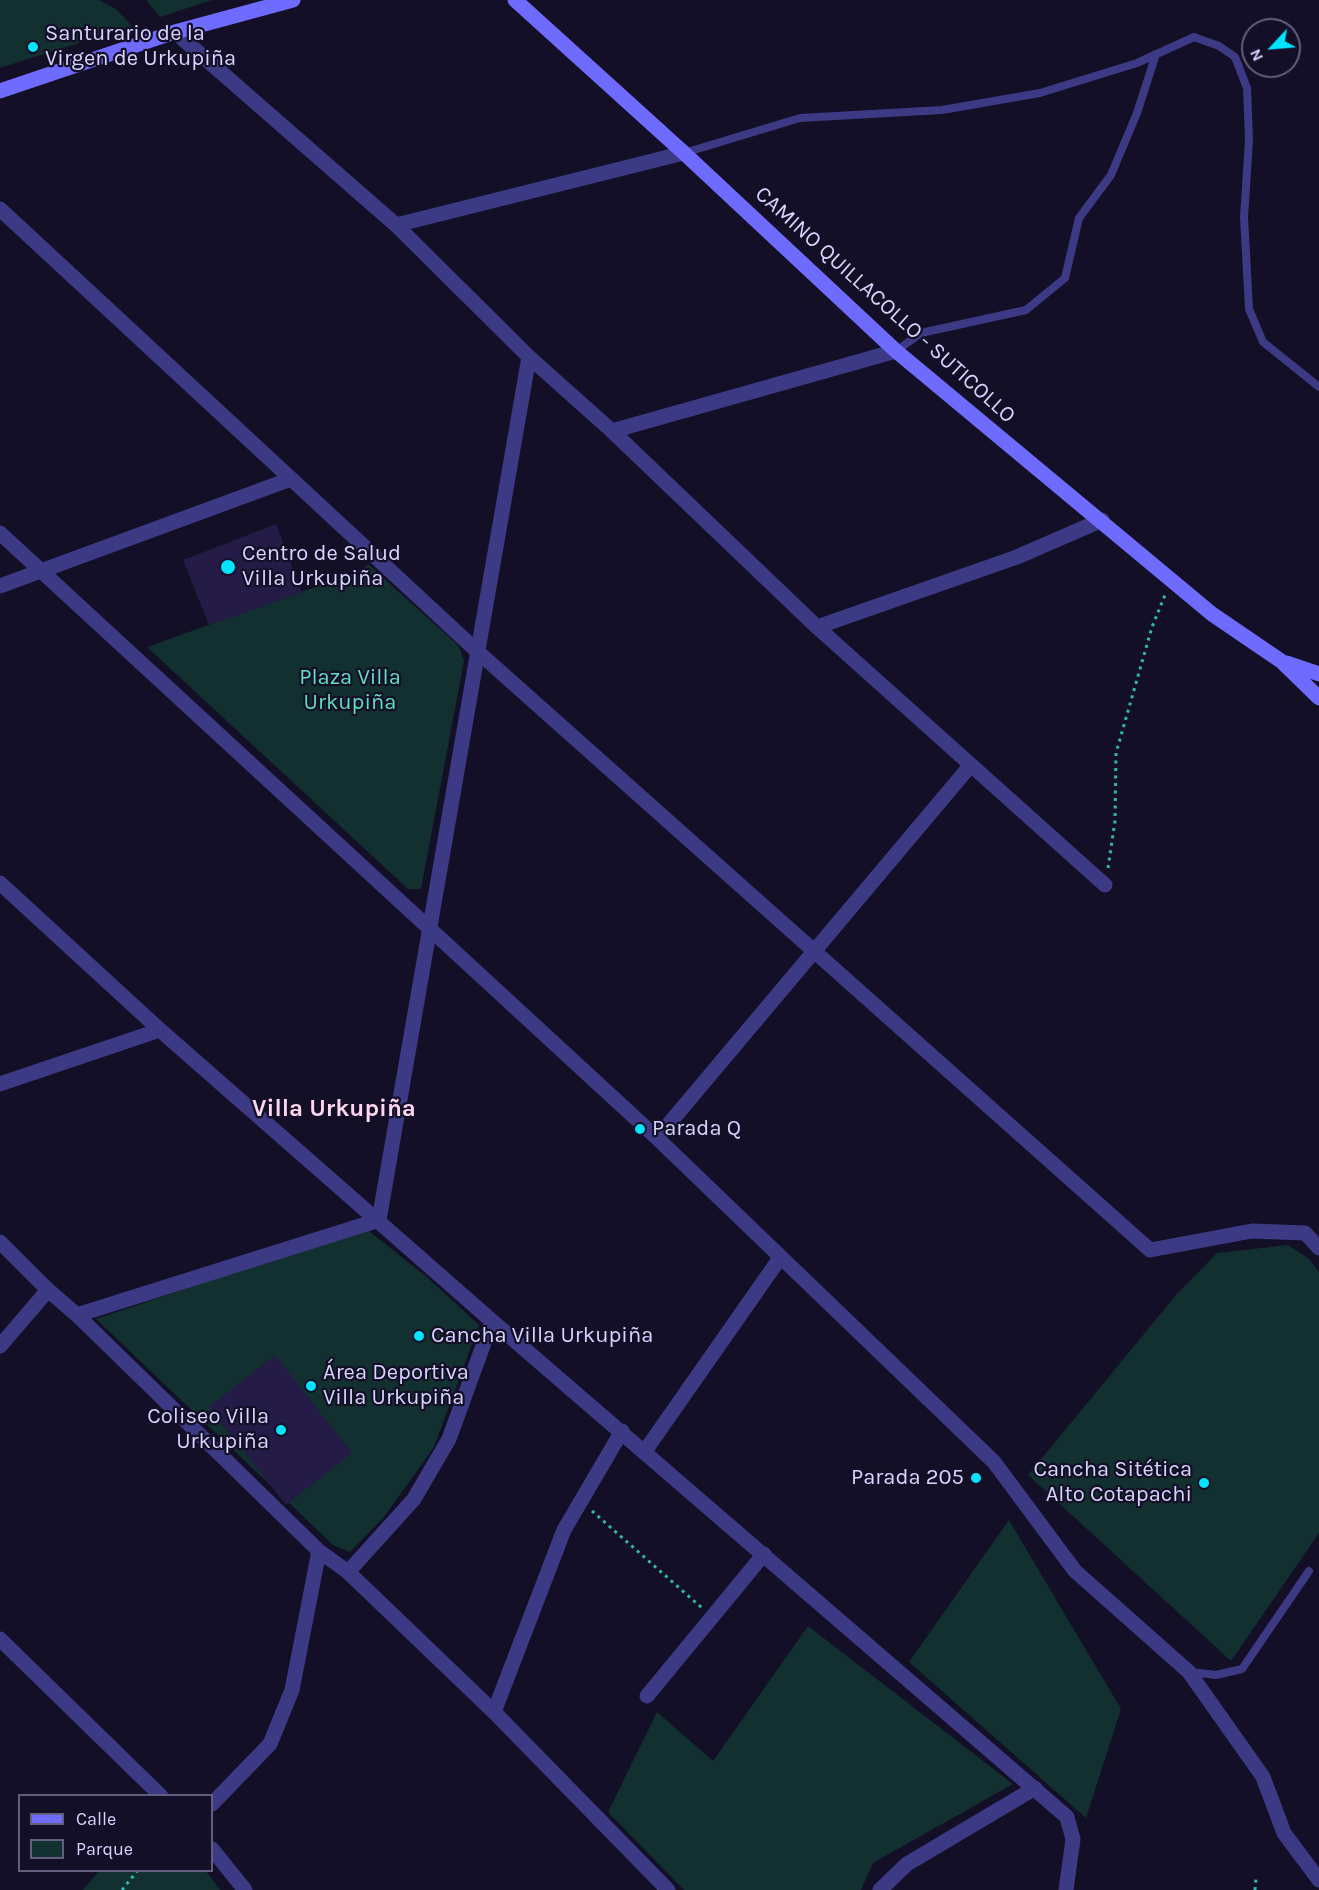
<!DOCTYPE html>
<html>
<head>
<meta charset="utf-8">
<style>
  body { margin:0 }
  #map { position:relative; width:1319px; height:1890px; overflow:hidden; background:#130f26; font-family:Karla,sans-serif }
  canvas { display:block }
  .legend { position:absolute; left:18px; top:1794px; width:195px; height:78px; box-sizing:border-box; background:#130f26; border:2px solid #625e7d; margin:0; padding:8px 10px; list-style:none; font-size:18px; color:#d9d4ff }
  .legend li { display:flex; align-items:center; gap:12px; height:30px }
  .legend b { width:30px; border:2px solid #625e7d }
  .north { position:absolute; left:1241px; top:18px; width:60px; height:60px; box-sizing:border-box; background:#130f26; border:2px solid #625e7d; border-radius:50%; rotate:244deg; font-size:16px; font-weight:700; line-height:24px; text-align:center; color:#d9d4ff }
  .north::after { content:''; display:block; margin:auto; width:21px; height:27px; background:#00e5ff; clip-path:polygon(50% 0,100% 100%,50% 72%,0 100%) }
</style>
</head>
<body>
<div id="map">
<canvas width="1319" height="1890"></canvas>
<ul class="legend">
<li><b style="height:8px;background:#6f6bff"></b>Calle</li>
<li><b style="height:16px;background:#12302f"></b>Parque</li>
</ul>
<div class="north">N</div>
</div>
<script>
const context = document.querySelector('canvas').getContext('2d');
context.lineJoin = 'round';
function paint(path, color) {
  context.fillStyle = color;
  context.fill(path, 'evenodd');
}
function stroke(path, color, width, dash) {
  context.strokeStyle = color;
  context.lineWidth = width;
  context.lineCap = dash ? 'butt' : 'round';
  context.setLineDash(dash || []);
  context.stroke(path);
}
function write(font, color, halo, rows, align = 'center') {
  context.font = font + ' Karla,sans-serif';
  context.lineWidth = 4.5;
  context.setLineDash([]);
  context.textBaseline = 'middle';
  context.strokeStyle = halo;
  context.fillStyle = color;
  for (const [text, x, y, turn = 0] of rows) {
    context.save();
    context.translate(x, y);
    context.rotate((+turn || 0) * Math.PI / 180);
    context.textAlign = isNaN(turn) ? turn : align;
    if (halo) context.strokeText(text, 0, 0);
    context.fillText(text, 0, 0);
    context.restore();
  }
}
paint(new Path2D(`
  M0 0H99L116 9 132 26 0 68Z
  M146 0H212L160 17Z
  M368 564 459 646 464 661 421 889H408L147 647 363 570Z
  M365 1228 427 1277 479 1325 434 1447 384 1517 350 1552 333 1545 96 1319Z
  M1288 1245 1309 1259 1319 1272V1533L1231 1661 1028 1475 1176 1295 1217 1253Z
  M1009 1520 1121 1709 1086 1818 909 1662Z
  M808 1626 1013 1784 873 1863 861 1890H684L608 1812 657 1712 713 1761Z
  M100 1870 206 1871 220 1890H83Z`), '#12302f');
paint(new Path2D(`
  M276 524 302 592 209 625 183 560Z
  M275 1355 352 1453 286 1505 209 1407Z`), '#241b47');
stroke(new Path2D(`
  M1108 868 1115 821 1116 753 1152 627 1165 595
  M592 1511 702 1608
  M122 1890 138 1870
  M1255 1890 1256 1878`), '#2fb8b0', 3, [3, 4.5]);
stroke(new Path2D(`
  M684 153 800 118 942 110 1040 93 1137 63 1194 37 1219 46 1235 57 1247 88 1249 140 1244 217 1249 309 1263 342 1319 387
  M896 351 921 333 1026 310 1065 278 1079 218 1111 175 1137 113 1156 54
  M1191 1672 1216 1675 1242 1669 1309 1571`), '#3d3a85', 8);
stroke(new Path2D(`
  M175 32 396 225 529 357
  M0 209 478 652 1150 1250 1252 1231 1305 1233 1319 1248
  M396 225 684 153
  M612 431 817 627 1105 885
  M0 533 657 1138 994 1462 1075 1571 1189 1672 1263 1777 1284 1833 1319 1880
  M0 586 291 479
  M817 627 1017 557 1102 520
  M0 883 160 1030 492 1321 1067 1817 1073 1839 1066 1890
  M0 1084 160 1030
  M657 1138 970 766
  M0 1242 48 1290
  M77 1315 319 1551 348 1572 494 1712 668 1890
  M645 1451 780 1258
  M348 1572 414 1499 449 1439 492 1321
  M647 1696 764 1554
  M494 1712 564 1530 622 1431
  M212 1804 270 1744 292 1690 319 1551
  M880 1890 907 1864 1035 1788`), '#3d3a85', 15);
stroke(new Path2D(`
  M529 357 612 431 896 351
  M0 1346 48 1290 77 1315 379 1220 529 357
  M0 1639 161 1796
  M212 1849 245 1890`), '#3d3a85', 15);
stroke(new Path2D(`
  M515 0 684 153 896 351 1212 614 1281 661 1319 698
  M0 91 175 32 293 0
  M1287 663 1319 674`), '#6f6bff', 15);
for (const [x, y, r, color] of [
  [33,47,6,"#00e5ff"],
  [228,567,8,"#00e5ff"],
  [640,1129,6,"#00e5ff"],
  [419,1336,6,"#00e5ff"],
  [311,1386,6,"#00e5ff"],
  [281,1430,6,"#00e5ff"],
  [976,1478,6,"#00e5ff"],
  [1204,1483,6,"#00e5ff"]
]) {
  const dot = new Path2D();
  dot.arc(x, y, r, 0, 2 * Math.PI);
  context.fillStyle = color;
  context.fill(dot);
  stroke(dot, '#130f26', 2);
}
write('22px', '#d9d4ff', '#130f26', [
  ["Santurario de la",45,34],
  ["Virgen de Urkupiña",45,59],
  ["Centro de Salud",242,554],
  ["Villa Urkupiña",242,579],
  ["Parada Q",652,1129],
  ["Cancha Villa Urkupiña",431,1336],
  ["Área Deportiva",323,1373],
  ["Villa Urkupiña",323,1398],
  ["Coliseo Villa",269,1417,"right"],
  ["Urkupiña",269,1442,"right"],
  ["Cancha Sitética",1192,1470,"right"],
  ["Alto Cotapachi",1192,1495,"right"],
  ["Parada 205",964,1478,"right"]
], 'left');
write('22px', '#d9d4ff', '#130f26', [
  ["CAMINO QUILLACOLLO - SUTICOLLO",885,305,42]
]);
write('22px', '#5fe0c0', '#130f26', [
  ["Plaza Villa",350,678],
  ["Urkupiña",350,703]
]);
write('bold 24px', '#ffd6f0', '#130f26', [
  ["Villa Urkupiña",334,1109]
]);
</script>
</body>
</html>
